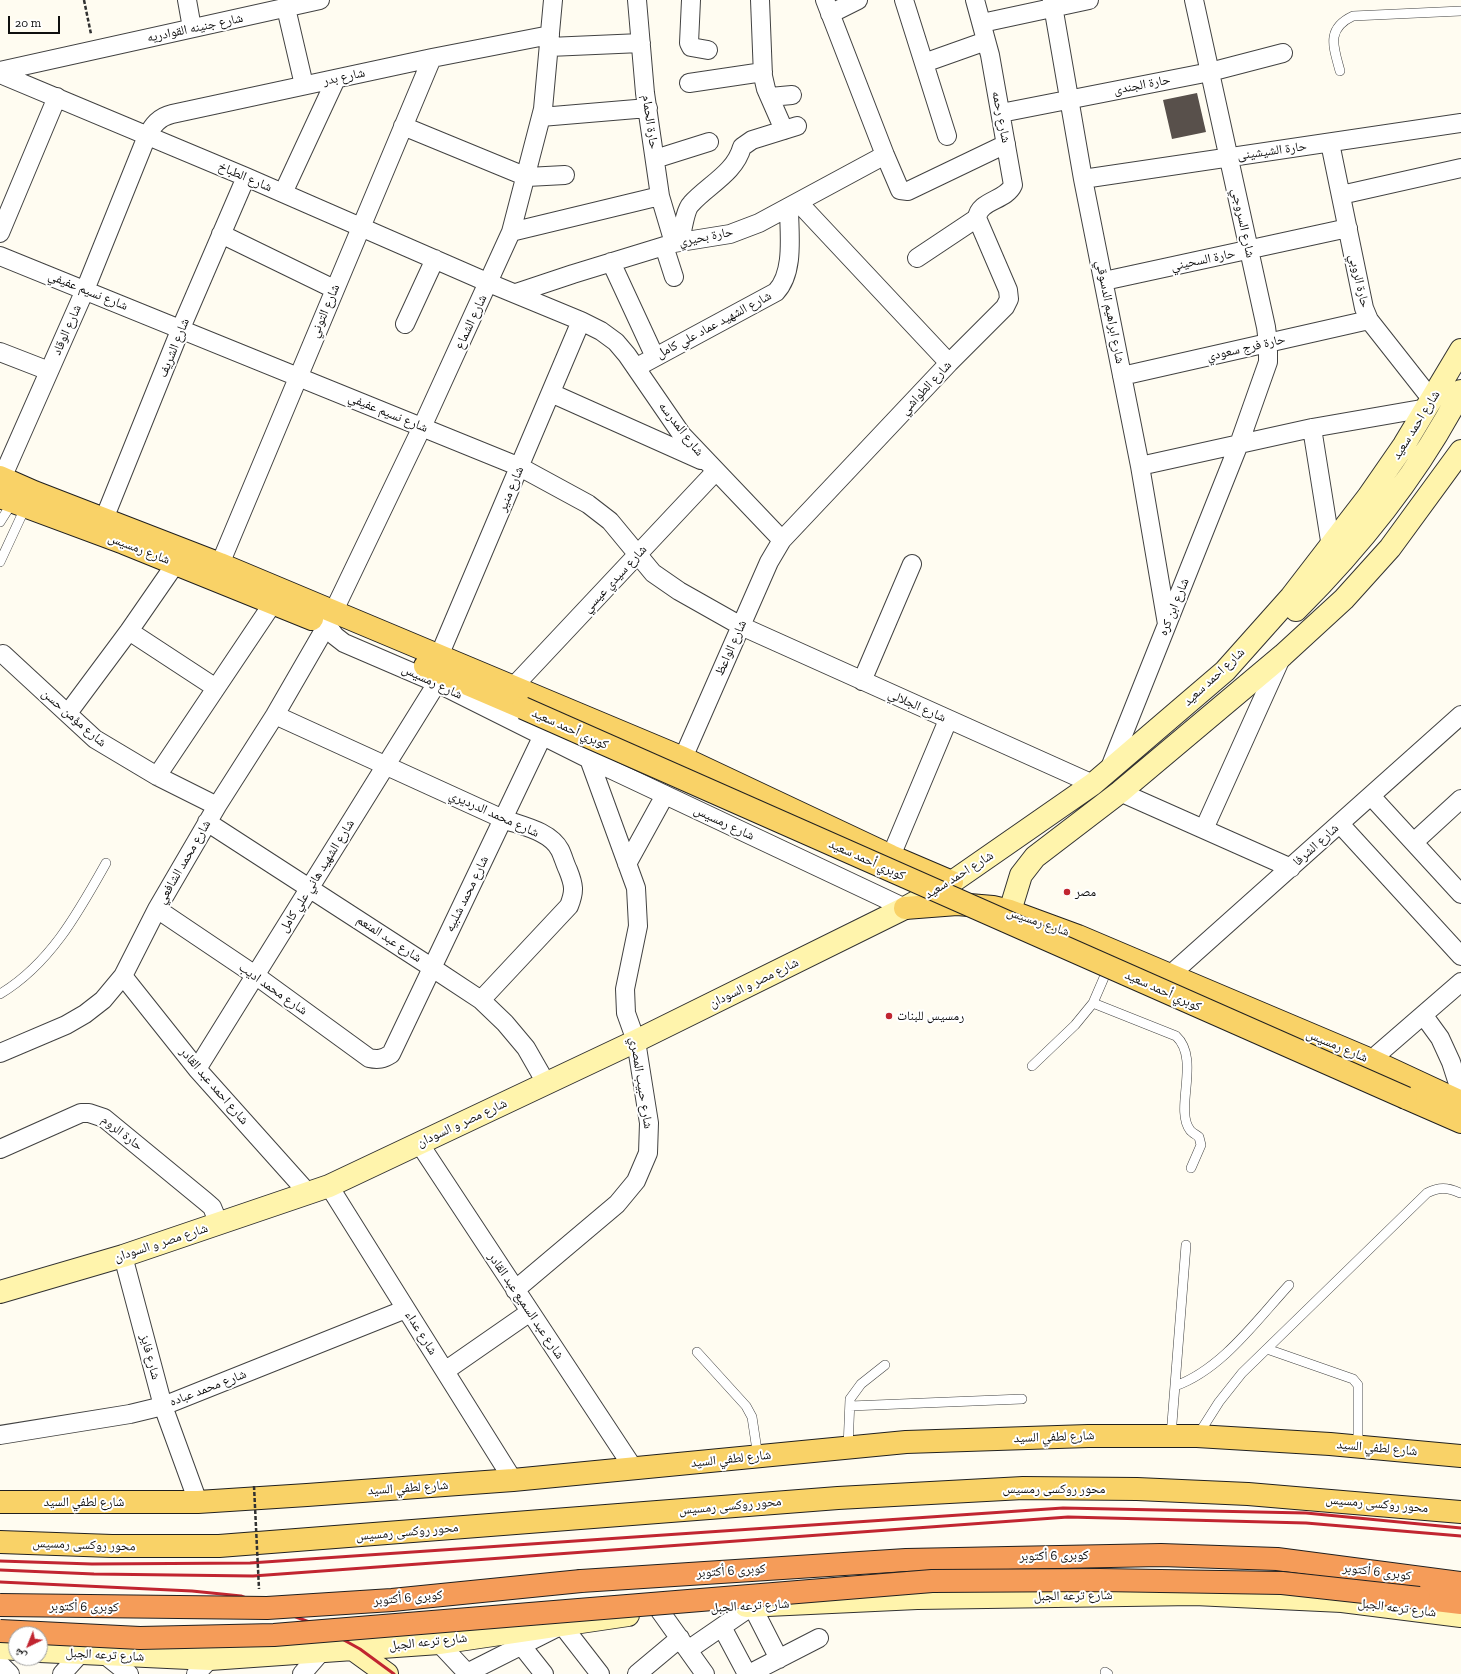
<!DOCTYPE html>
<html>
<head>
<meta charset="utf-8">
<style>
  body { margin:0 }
  #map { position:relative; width:1461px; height:1674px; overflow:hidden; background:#fffcf1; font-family:"Zilla Slab","Noto Naskh Arabic",serif }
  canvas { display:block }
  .north { position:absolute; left:8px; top:1626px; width:40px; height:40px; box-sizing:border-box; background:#fff; border:1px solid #9f9f9f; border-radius:50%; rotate:223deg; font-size:11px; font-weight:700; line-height:16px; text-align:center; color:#0f0f0f }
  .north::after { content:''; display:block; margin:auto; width:14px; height:18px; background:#c12530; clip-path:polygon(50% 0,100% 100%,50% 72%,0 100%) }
  .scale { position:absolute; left:8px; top:16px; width:52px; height:18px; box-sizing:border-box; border:2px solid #0f0f0f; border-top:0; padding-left:5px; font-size:12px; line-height:14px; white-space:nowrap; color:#0f0f0f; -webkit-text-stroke:3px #fff; paint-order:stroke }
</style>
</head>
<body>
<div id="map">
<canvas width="1461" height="1674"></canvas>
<div class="north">ش</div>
<div class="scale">20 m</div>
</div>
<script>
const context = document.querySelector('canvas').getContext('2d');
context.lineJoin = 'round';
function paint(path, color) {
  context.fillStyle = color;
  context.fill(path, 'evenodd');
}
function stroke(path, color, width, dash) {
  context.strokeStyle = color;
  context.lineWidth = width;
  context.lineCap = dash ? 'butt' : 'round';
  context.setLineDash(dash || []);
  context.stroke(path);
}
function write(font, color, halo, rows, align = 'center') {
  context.font = font + ' "Zilla Slab","Noto Naskh Arabic",serif';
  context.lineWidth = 4;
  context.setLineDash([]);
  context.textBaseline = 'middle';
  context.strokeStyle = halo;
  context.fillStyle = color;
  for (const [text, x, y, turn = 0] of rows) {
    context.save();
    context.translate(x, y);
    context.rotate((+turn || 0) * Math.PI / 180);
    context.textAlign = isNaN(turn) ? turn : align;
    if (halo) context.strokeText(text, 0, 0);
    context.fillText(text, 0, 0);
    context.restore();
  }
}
paint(new Path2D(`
  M1197 93 1206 132 1172 139 1163 100Z`), '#58504b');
const lane = new Path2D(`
  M1340 71C1334 48 1325 29 1353 16L1461 11
  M0 522 12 503
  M0 562 25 508
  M0 994C50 964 78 913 106 863
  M1093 1003 1176 1036C1201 1059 1174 1109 1190 1130 1192 1133 1197 1135 1199 1137L1201 1145 1191 1168
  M1032 1066 1075 1025 1093 1003 1109 966
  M1267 1349 1353 1379 1358 1385V1446
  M697 1352 746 1406 752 1417 758 1457
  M1175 1386C1221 1370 1256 1321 1289 1285
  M850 1406 1022 1399
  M1198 1435 1219 1402 1242 1373 1427 1193C1439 1187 1447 1187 1460 1193
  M1171 1436 1186 1245
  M848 1448 850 1399 861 1384 885 1365
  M1105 1672 1108 1674`);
const street = new Path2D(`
  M187 0 192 28
  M637 0 645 93 660 196 674 243
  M691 0 689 43 691 47 708 50
  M760 0 763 76 766 89 784 130
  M825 0 885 155 900 190 908 191 1006 144
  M904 0 947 136
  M975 0 990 55 1013 185C1006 201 979 200 977 218
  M1052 0 1083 179 1140 466 1167 624
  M286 8 304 85
  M830 14 858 0
  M982 23 1089 0
  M549 47 641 43
  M924 63 986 41
  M0 71 320 0
  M0 74 246 177 489 283 581 321 601 331 616 342 627 355 682 435 782 540
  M689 83 763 72
  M770 97 792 95
  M1001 113 1210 72 1283 53
  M541 117 648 108
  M403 126 527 177 565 175
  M1330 143 1364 308 1369 320 1432 400
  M655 159 709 142
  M1083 179 1461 123
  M283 193 336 79
  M1341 195 1461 168
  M798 202 949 363
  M511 232 660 196
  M0 233 57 97
  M221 234 334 289
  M680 242C682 233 685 210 691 204 708 185 735 173 742 147L752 140 797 126
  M664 246 674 277
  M0 256 520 467 588 504 610 521 653 573 679 591 741 626 1093 784
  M917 258 977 218
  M611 262 655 357
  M1104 281 1348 228
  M516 293 573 274 674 243 730 234 759 223 885 155
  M405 324 435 259
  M0 352 49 371
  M637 367 776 292C795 272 789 233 789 207
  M1122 376 1369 320
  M551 393 701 460
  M1312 428 1331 547
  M1140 466 1312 428 1427 408
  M2 478 85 290 147 136C153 125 159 117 172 114L432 58 550 35
  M104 519 181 328 246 177
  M220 564 432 58
  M327 625 335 636 344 643 437 683 589 759 905 908
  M129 631 216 688
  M3 654 95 739 157 776 217 806
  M439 656 581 321
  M862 681 912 564
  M513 687 716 471
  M68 713 129 631 183 553
  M275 715 503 819C522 826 550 831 560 850 563 856 565 864 568 870 574 885 575 891 569 906L481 1000
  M683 758 769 562 782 540 949 363 1005 307 1009 299 1008 290 977 218
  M1109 770 1239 444 1268 362V343L1266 327 1194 0
  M157 776 273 603
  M1120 792 1291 868
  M1371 796 1461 894
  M207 822 431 967 481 1000 505 1023 526 1048 546 1083
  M1340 824 1461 956
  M1204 829 1282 656
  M1414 842 1461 799
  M891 856 948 720
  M627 864 665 795
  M157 909 255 975 369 1058C378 1060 383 1059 391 1054L543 735
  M1170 975 1461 715
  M123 976 197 1069 308 1193
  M1424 1016 1440 1038 1451 1062 1461 1093
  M0 1053 66 1025 85 1014 103 1000 123 976 157 909 217 806 275 715 327 625 422 427 511 232 543 109 553 0
  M1371 1060 1461 982
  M197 1069 437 683
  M419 1143 634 1469
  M0 1149 81 1113H89L104 1118 205 1201 212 1207 219 1224
  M329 1186 513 1480
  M123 1256 163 1406 198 1502
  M515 1290 617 1204 636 1181 648 1153 649 1123 636 1041 626 1013 625 989 638 926 636 888 589 759
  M445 1371 530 1312
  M0 1435 130 1414 163 1406 406 1309
  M660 1611 705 1674
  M722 1627 747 1674
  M439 1643 468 1674
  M521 1645 544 1674
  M688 1650 752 1606 779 1659
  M105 1655 129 1674
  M0 1664 10 1674
  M467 1673 562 1625 600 1674
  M62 1674 80 1654
  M196 1674 210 1659
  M302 1674 321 1652
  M637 1674 680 1638
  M749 1674 819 1638`);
const secondary = new Path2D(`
  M1296 610C1361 545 1419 473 1461 391
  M1010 911 1021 875 1035 857 1120 792 1283 655 1344 599 1390 548 1461 451
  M0 1292 123 1256 329 1186 636 1041 905 908 952 882 1093 784 1225 671 1291 597 1368 497 1404 445 1461 350
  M746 1606 917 1598 1195 1594 1342 1601 1461 1616
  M0 1648 16 1649
  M354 1650 387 1674
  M40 1651 210 1659 439 1643 628 1615`);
const primary = new Path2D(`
  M0 477 34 492 220 564 683 758 891 856 952 882
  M0 497 124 543 312 619
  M425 666 523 708
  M905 908 957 904 993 907 1010 911 1078 936 1170 975 1371 1060 1461 1102
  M1406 1098 1461 1122
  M0 1502H198L307 1495 513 1480 906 1442 1088 1436H1197L1330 1444 1461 1456
  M0 1542 112 1546H219L838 1498 1023 1488 1137 1489 1248 1494 1461 1512`);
const highway = new Path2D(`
  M581 1581 906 1560 1161 1555 1277 1559 1461 1583
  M1419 1598 1461 1603`);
stroke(lane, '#424242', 10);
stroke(street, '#424242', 20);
stroke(secondary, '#313131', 24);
stroke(primary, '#202020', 24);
stroke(highway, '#202020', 24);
stroke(new Path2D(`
  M84 0 91 34`), '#313131', 2.5, [4, 2]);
stroke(lane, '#fff', 9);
stroke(street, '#fff', 18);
stroke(secondary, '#fff4ac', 22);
stroke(primary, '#f9d267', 22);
stroke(highway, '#f59c59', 22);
stroke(new Path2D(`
  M0 1561 92 1564 250 1563 1063 1508 1306 1513 1461 1528
  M0 1570 94 1574 253 1576 1068 1517 1306 1523 1461 1536
  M0 1582 192 1591 241 1596 317 1625 360 1649 394 1674`), '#c12530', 3);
const primaryBridge = new Path2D(`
  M523 708 1406 1098`);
const highwayBridge = new Path2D(`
  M0 1605 267 1608 392 1600 581 1581
  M0 1631 140 1638 274 1635 932 1581 1100 1580 1282 1583 1419 1598`);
stroke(primaryBridge, '#202020', 24, []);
stroke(highwayBridge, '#202020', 24, []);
stroke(new Path2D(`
  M254 1486 259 1589`), '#313131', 2.5, [4, 2]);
stroke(primaryBridge, '#f9d267', 22);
stroke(highwayBridge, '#f59c59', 22);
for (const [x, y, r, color] of [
  [1067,892,4,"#c12530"],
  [889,1016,4,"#c12530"]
]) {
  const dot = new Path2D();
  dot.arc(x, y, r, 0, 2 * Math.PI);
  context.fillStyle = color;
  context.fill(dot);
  stroke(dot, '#fff', 1.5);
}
write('13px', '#0f0f0f', '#fff', [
  ["شارع جنينه القوادريه",195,28,-12],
  ["شارع بدر",344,77,-12],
  ["حارة الجندى",1142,85,-11],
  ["شارع رحمه",1001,117,79],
  ["حارة الحمام",650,122,82],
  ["حارة الشيشينى",1272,151,-8],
  ["شارع الطباخ",245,177,23],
  ["شارع السروجي",1243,223,78],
  ["حارة بحيري",706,237,-11],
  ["حارة السحيني",1203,260,-12],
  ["حارة الروبي",1359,281,77],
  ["شارع نسيم عفيفي",88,291,22],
  ["شارع التوني",325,311,-67],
  ["شارع ابراهيم الدسوقي",1110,312,79],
  ["شارع الشماع",471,322,-65],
  ["شارع الشهيد عماد علي كامل",714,325,-28],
  ["شارع الوقاد",67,330,-66],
  ["شارع الشريف",174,348,-68],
  ["حارة فرج سعودي",1246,348,-13],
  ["شارع الطواشي",926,388,-47],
  ["شارع نسيم عفيفي",388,413,22],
  ["شارع احمد سعيد",1416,425,-58],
  ["شارع المدرسه",681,429,52],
  ["شارع منير",511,489,-67],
  ["شارع رمسيس",139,549,21],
  ["شارع سيدي عيسي",615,579,-47],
  ["شارع ابن كره",1174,607,-68],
  ["شارع الواعظ",731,648,-66],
  ["شارع احمد سعيد",1214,677,-43],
  ["شارع رمسيس",432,682,25],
  ["شارع الجلالي",917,706,24],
  ["شارع مؤمن حسن",74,718,41],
  ["كوبري أحمد سعيد",570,729,24],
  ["شارع محمد الدرديري",494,814,24],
  ["شارع رمسيس",724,823,25],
  ["شارع الشرفا",1316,845,-42],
  ["كوبري أحمد سعيد",867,860,24],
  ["شارع محمد الشافعي",184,862,-60],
  ["شارع احمد سعيد",959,875,-32],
  ["شارع الشهيد هاني علي كامل",317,876,-58],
  ["شارع محمد شلبيه",467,894,-64],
  ["شارع رمسيس",1038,922,19],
  ["شارع عبد المنعم",389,939,33],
  ["شارع مصر و السودان",754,983,-26],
  ["شارع محمد اديب",273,989,35],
  ["كوبري أحمد سعيد",1163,991,24],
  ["شارع رمسيس",1337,1046,23],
  ["شارع حبيب المصري",641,1083,81],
  ["شارع احمد عبد القادر",214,1086,49],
  ["شارع مصر و السودان",462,1123,-25],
  ["حارة الروم",122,1133,38],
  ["شارع مصر و السودان",161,1243,-18],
  ["شارع عبد السميع عبد القادر",526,1306,56],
  ["شارع عداء",421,1333,58],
  ["شارع فايز",150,1357,75],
  ["شارع محمد عباده",208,1388,-21],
  ["شارع لطفي السيد",1054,1437,-2],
  ["شارع لطفي السيد",1377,1448,5],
  ["شارع لطفي السيد",731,1459,-6],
  ["شارع لطفي السيد",408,1488,-4],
  ["محور روكسى رمسيس",1054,1489],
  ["شارع لطفي السيد",84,1502],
  ["محور روكسى رمسيس",1377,1504,5],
  ["محور روكسى رمسيس",730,1506,-5],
  ["محور روكسى رمسيس",407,1532,-5],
  ["محور روكسى رمسيس",84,1545,2],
  ["كوبرى 6 أكتوبر",1054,1556,-1],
  ["كوبرى 6 أكتوبر",731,1571,-4],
  ["كوبرى 6 أكتوبر",1377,1572,7],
  ["شارع ترعه الجبل",1073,1596,-1],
  ["كوبرى 6 أكتوبر",408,1598,-5],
  ["شارع ترعه الجبل",750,1606,-3],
  ["كوبرى 6 أكتوبر",84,1607,1],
  ["شارع ترعه الجبل",1397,1608,7],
  ["شارع ترعه الجبل",428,1642,-6],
  ["شارع ترعه الجبل",105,1655,3]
]);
write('13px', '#0f0f0f', '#fff', [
  ["مصر",1075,892],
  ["رمسيس للبنات",897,1016]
], 'left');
</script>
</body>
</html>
